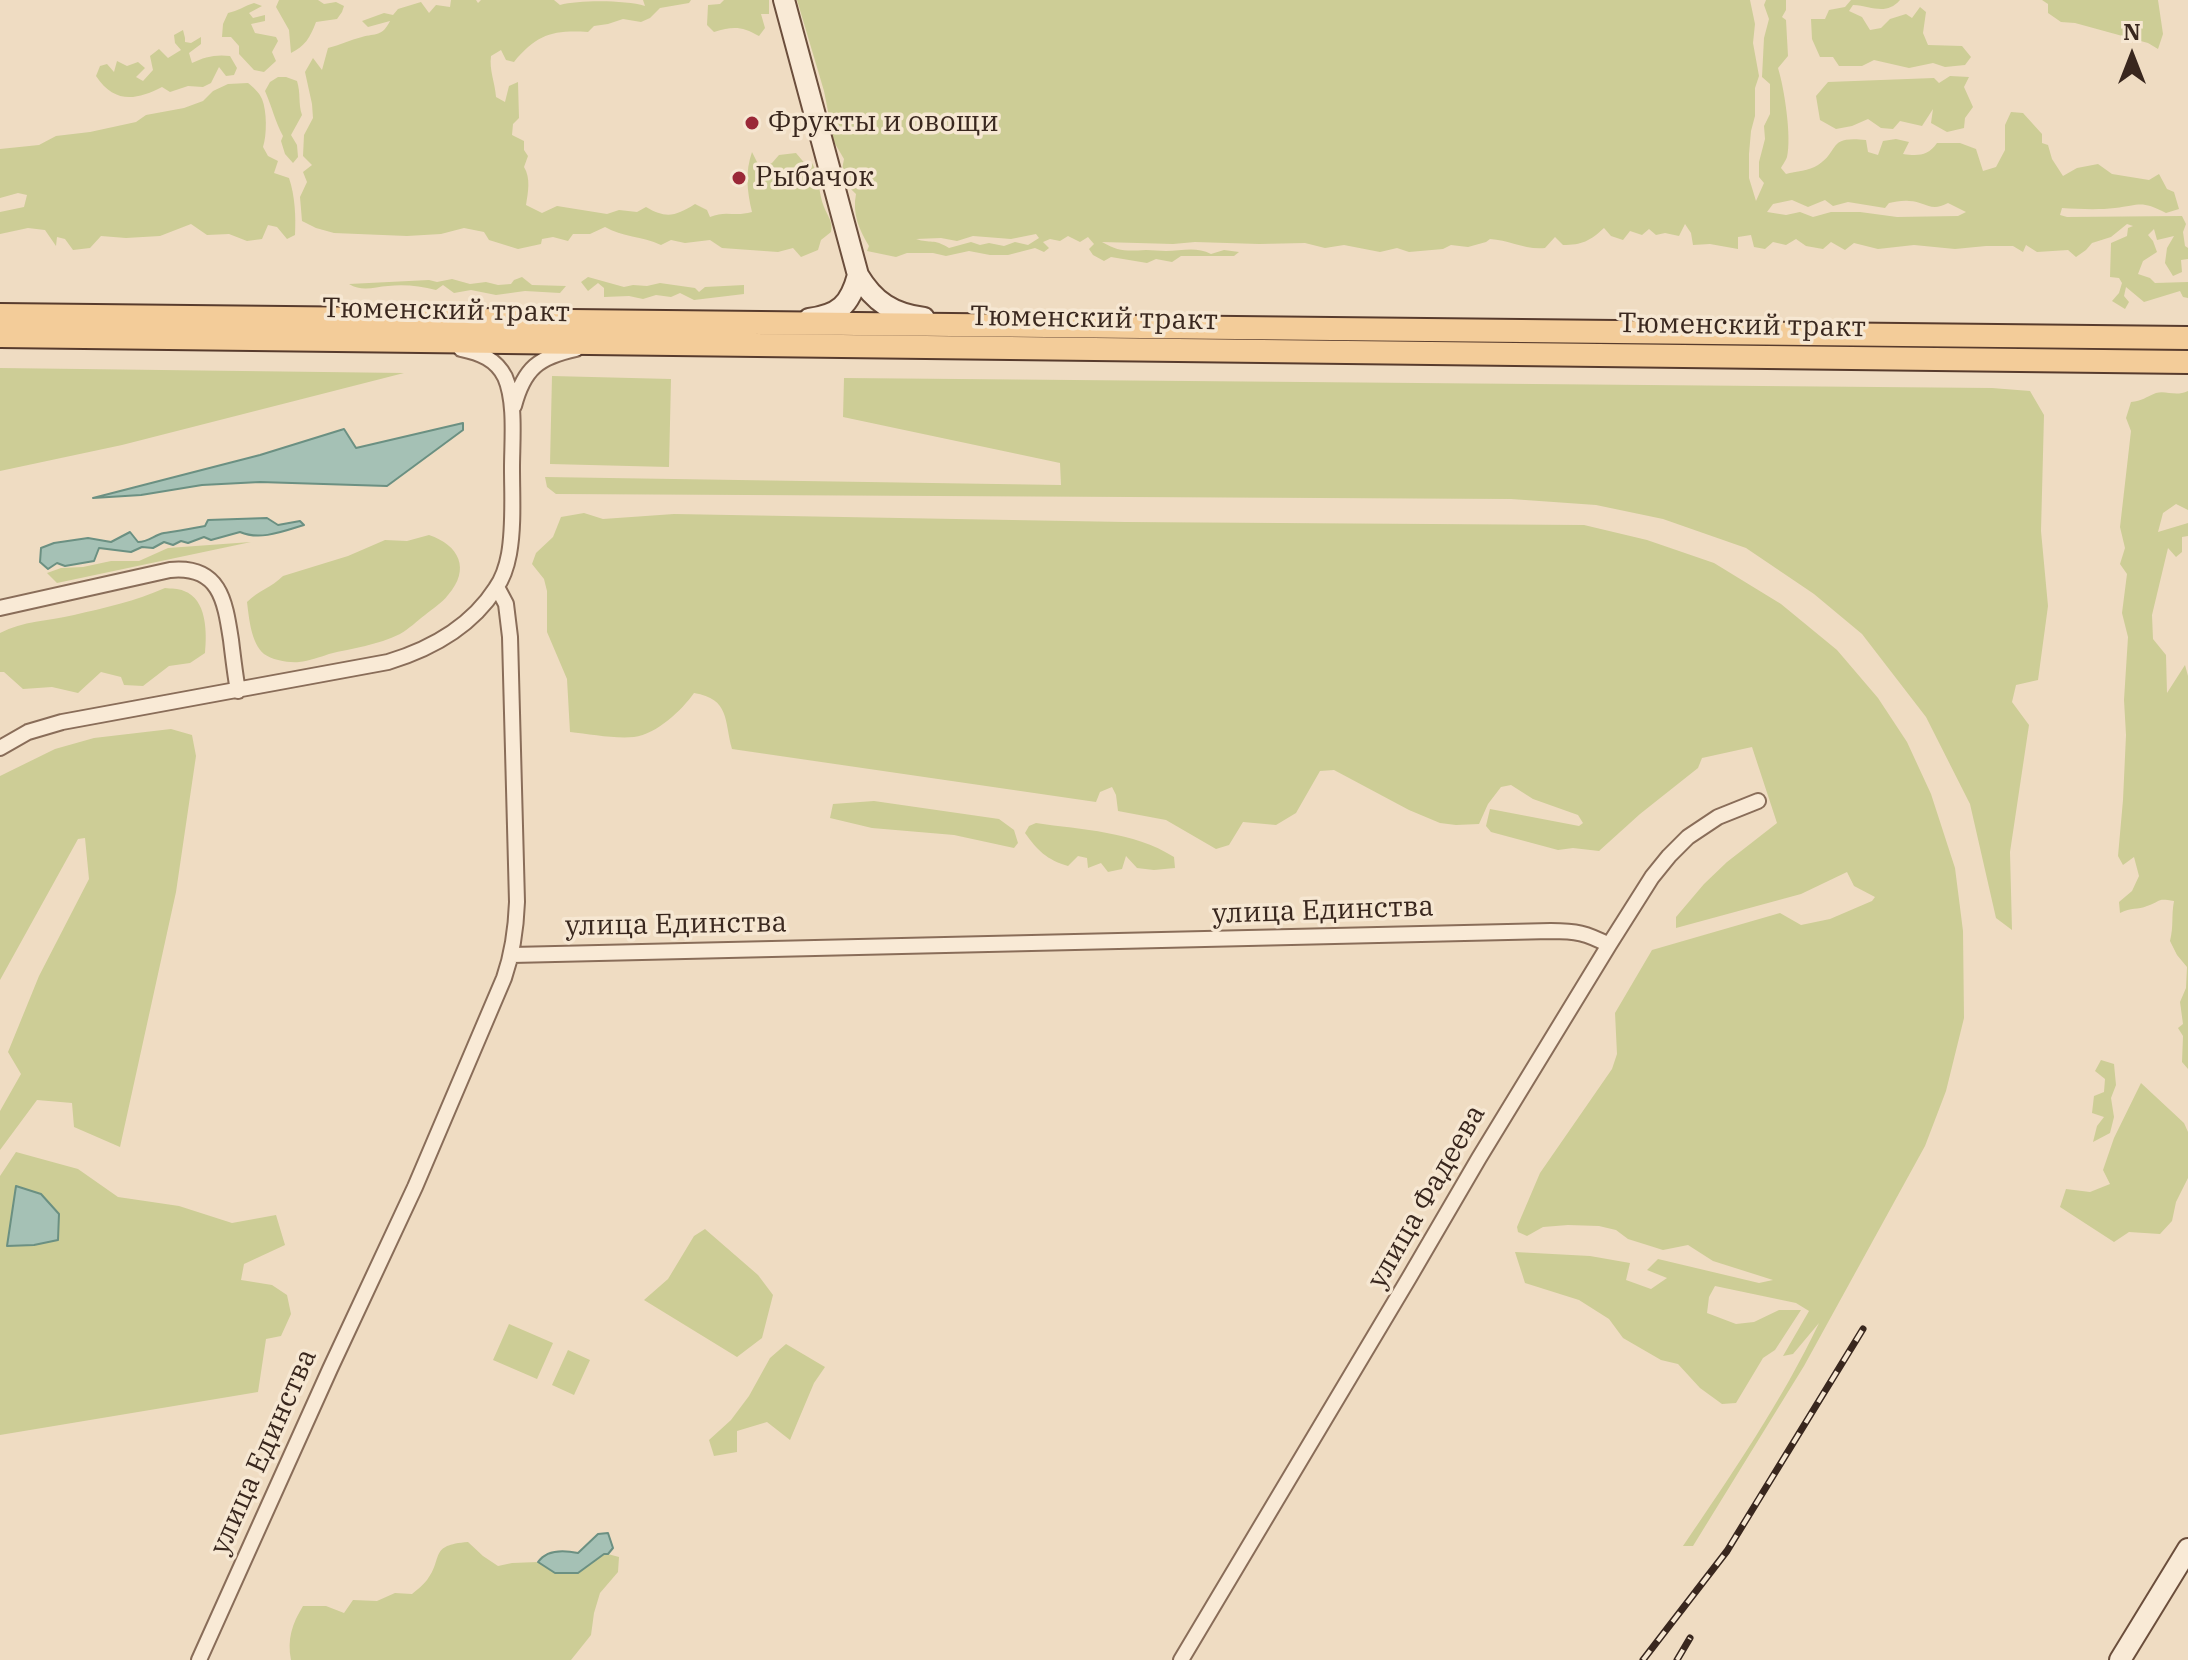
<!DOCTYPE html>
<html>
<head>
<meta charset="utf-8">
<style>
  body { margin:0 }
  #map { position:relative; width:2188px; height:1660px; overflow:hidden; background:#efdcc2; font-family:"IBM Plex Serif",serif }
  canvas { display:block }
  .north { position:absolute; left:2092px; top:16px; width:80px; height:80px; -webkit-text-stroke:6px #f6e7d2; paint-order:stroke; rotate:0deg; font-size:22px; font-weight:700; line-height:32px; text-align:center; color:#39271e }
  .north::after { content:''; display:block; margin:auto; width:28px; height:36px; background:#39271e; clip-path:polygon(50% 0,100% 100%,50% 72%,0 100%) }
</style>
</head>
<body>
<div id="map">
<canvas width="2188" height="1660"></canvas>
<div class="north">N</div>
</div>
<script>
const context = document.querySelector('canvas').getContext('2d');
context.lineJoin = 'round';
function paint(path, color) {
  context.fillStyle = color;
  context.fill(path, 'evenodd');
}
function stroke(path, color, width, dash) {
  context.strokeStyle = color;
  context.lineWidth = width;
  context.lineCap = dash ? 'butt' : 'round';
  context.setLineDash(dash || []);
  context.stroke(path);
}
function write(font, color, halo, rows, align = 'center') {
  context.font = font + ' "IBM Plex Serif",serif';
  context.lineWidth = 7;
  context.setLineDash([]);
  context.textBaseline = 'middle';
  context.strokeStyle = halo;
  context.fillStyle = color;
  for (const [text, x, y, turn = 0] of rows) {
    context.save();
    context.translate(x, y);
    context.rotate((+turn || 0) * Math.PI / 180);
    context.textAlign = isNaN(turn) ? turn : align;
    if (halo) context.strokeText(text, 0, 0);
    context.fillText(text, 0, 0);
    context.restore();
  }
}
paint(new Path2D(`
  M279 0H318L324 4 336 2 344 6 342 12 337 19 316 22C310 38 305 46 291 53L289 30 276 7Z
  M451 0H476L478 3 481 0H554L560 5C579 0 625 0 645 6L643 0H691L689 3 660 8 650 18 641 22 623 19 608 24 594 26 588 32C553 30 537 34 514 62L506 60 501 50 491 56C489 70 495 82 496 97L505 102 509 86 518 82 519 118 513 124 512 135 524 141V150L528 156 524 167C531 178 528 193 526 205L542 213 557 206 607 214 619 210 637 212 646 207C666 219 676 216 695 204L707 210 710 217C726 210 734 217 752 212 747 191 745 172 752 152L760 168 772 163 779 155 796 153 807 166 812 163C820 177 818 192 824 207 828 217 833 221 831 232L821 240 818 250 801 257 793 248 778 252 722 248 710 240 685 243 671 240 661 245C642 236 622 237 605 227L590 234H573L568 241 553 237 542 239 541 244 518 249 489 240 484 232 464 228 441 234 407 236 334 233 316 228 302 221 300 197 307 182 303 172 312 165 303 156 304 135 313 118 312 104 305 72 313 58 322 70 328 48C340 45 350 40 362 37 376 33 382 37 390 21L368 27 362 21 384 13 393 15 398 9 421 2 429 13 436 5 450 7Z
  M724 0H769V14H761L765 28 759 36C742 26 733 26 714 32L707 25 708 5 720 4Z
  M797 0H1750L1755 24 1753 43 1759 76 1755 88V116L1751 131 1749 154V178L1756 201 1764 183 1759 177V162L1765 139 1764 126 1770 114V84L1762 77 1764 38 1769 19 1764 5 1766 0H1786V10L1782 17 1786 20 1788 56 1778 68C1784 87 1792 137 1787 157 1786 160 1782 166 1781 168L1786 174C1796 171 1809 171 1818 165 1841 150 1826 136 1866 140L1868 152 1878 155 1883 141 1896 139 1909 142 1903 154C1918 156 1928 156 1937 143H1960L1976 149 1983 171 1996 167 2005 150V125L2011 112 2023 113 2042 134V143L2048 145 2052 159 2063 176 2077 168 2098 164 2112 174 2149 180 2159 174 2167 189 2174 192 2179 209 2166 213C2141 200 2140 205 2115 208 2098 210 2079 209 2062 208L2060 215 2067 217 2182 216 2186 224 2183 232 2185 246 2188 248V259L2181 260 2182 272 2173 276 2165 263 2167 248 2174 236 2157 240 2154 229 2148 235 2153 241 2157 252 2143 261 2138 274 2150 278 2155 283 2188 282V298L2183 297 2180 291 2144 302 2126 287 2124 296 2129 302 2125 309 2112 301 2119 293 2122 283 2119 278 2110 277 2111 243 2127 236 2128 228 2133 226 2127 224 2111 237 2092 243 2086 250 2076 257 2068 250 2037 252 2026 245 2023 252 2013 246H1986L1955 249 1914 245 1878 249 1854 243 1845 250 1831 242 1823 249 1806 246 1796 239 1786 245 1773 242 1765 249 1754 247 1751 235 1738 237V249L1710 244 1693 245 1691 233 1685 224 1679 236 1665 233 1656 235 1649 229 1642 235 1630 231 1623 240 1611 236 1604 228C1590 241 1582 245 1563 245L1555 237 1545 248C1525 250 1509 240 1490 239L1486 242 1468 247 1451 245 1443 249 1409 252 1397 248 1380 252 1344 245 1325 248 1305 243 1259 244 1195 242 1173 244 1102 242C1119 252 1127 251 1146 250 1153 250 1159 251 1166 251 1181 251 1196 246 1211 254L1224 250 1239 252 1234 256H1181L1172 262 1156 259 1147 263 1111 257 1104 261 1093 255 1089 249 1094 244 1088 237 1080 242 1068 236 1060 241 1050 239 1043 242 1049 248 1044 252 1035 248 1008 255H990L969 251 946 256 933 253H907L896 257 867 251 869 246C859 230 852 213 856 194 844 183 840 175 844 159L834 142 824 91ZM1792 200 1808 207 1825 200 1833 206 1848 202 1885 208 1889 203C1895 202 1903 200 1909 201 1925 201 1930 213 1948 203L1966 212 1958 216 1897 217 1860 212H1831L1813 217 1800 212 1786 215 1767 212 1773 204ZM1036 234 1039 238 1028 245 1015 242 1004 246 989 243 980 245 971 242 949 248C933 238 931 244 916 239L941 238 957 241 973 236 1011 239Z
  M1851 0H1900C1886 16 1872 6 1853 5L1849 11 1862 17 1870 30 1881 28 1890 19 1906 14 1912 18 1920 7 1926 12 1923 33 1928 45 1962 46 1971 57 1965 65 1945 67 1933 63 1909 68 1874 60 1862 66H1839L1833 57H1820L1812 39 1811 19H1825L1829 10 1845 7Z
  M2042 0H2158L2163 34 2158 49 2148 43 2075 23 2061 22 2048 13V4Z
  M254 3 262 6 249 13 253 18 265 15V21L251 24 255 33 276 37 278 41 272 52 276 61 264 72 254 70 239 54V46L231 37H222L223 24 228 13C238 11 244 6 254 3Z
  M183 30 185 38V42L191 43 201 37V44L189 53 192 63C204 57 216 54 230 56L237 68 234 75 226 76 219 67 211 83 203 87 188 86 170 92 162 87C135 101 114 103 96 76L100 66 107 64 114 72 117 61 127 66 138 62 145 68 136 77 143 81 153 70 150 56 159 49 168 58 181 50 175 43 174 35Z
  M1950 76 1969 77 1964 87 1973 107 1965 118 1964 128 1947 132 1931 123 1933 109 1922 126 1900 121 1893 129 1881 128 1868 119 1852 126 1836 129 1820 120 1816 96 1828 82 1934 78 1939 83Z
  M278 77H286L297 81C301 94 298 103 302 115L291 135 297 145 298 157 293 163 285 154 281 141 283 136C275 121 272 107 265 91L270 82Z
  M248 83C253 87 259 92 262 99 267 111 267 135 263 147L268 156 278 161 274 173 289 178C295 196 296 216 295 235L287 239 277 227 268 225 262 239 247 241 229 234 207 235 191 224 160 236 126 238 101 236 90 248 73 250 65 239 57 237 56 246 45 230 28 228 0 234V212L24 207 27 195 18 193 0 198V149L39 145 56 136 90 132 136 122 146 115 184 108 203 101 213 91 228 84Z
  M522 277 532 285 566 286 560 293 525 291 496 295 471 290 454 293 443 285 436 290C420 286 404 284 388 286 374 287 362 292 349 284L429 280 437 282 452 279 470 284 486 282 498 285 511 284 514 280Z
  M588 277 624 287 633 285 647 286 660 283 695 288 699 292 705 287 744 285V294L694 300 680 293 671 297 656 295 643 299 629 296 604 297V288L598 283 588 291 581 282Z
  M0 368 404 373 122 445 0 471Z
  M552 376 671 379 669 467 550 464Z
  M844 378 1992 388 2030 391 2044 415 2041 531 2048 606 2038 680 2016 685 2012 702 2029 725 2010 852 2012 930 1996 918 1970 804 1926 717 1862 634 1814 594 1746 548 1663 519 1596 505 1511 499 556 494 547 487 545 477 1061 485 1060 463 843 417Z
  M2188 391V510L2176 504 2163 513 2158 532 2188 523V536L2182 537V552L2176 557 2168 548 2152 615 2153 639 2166 655 2167 693 2185 665 2188 676V1069L2182 1062 2183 1036 2178 1028 2183 1024 2180 1002 2186 988 2187 967 2177 955 2170 941C2174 925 2171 917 2174 901 2156 898 2162 901 2147 906 2138 910 2131 907 2120 913L2119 902 2132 891 2139 876 2134 857 2123 865 2118 856 2123 800 2126 735 2124 700 2128 637 2122 613 2127 574 2120 564 2125 548 2120 527 2131 431 2126 418 2131 402C2142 401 2146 397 2156 393 2166 390 2175 397 2188 391Z
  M584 513 603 519 674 514 1125 522 1584 525 1647 540 1714 563 1781 604 1837 650 1878 698 1907 742 1931 794 1955 868 1963 931 1964 1018 1946 1091 1925 1146 1804 1366 1693 1546H1683C1732 1474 1782 1401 1819 1323L1793 1354 1783 1356 1809 1311 1796 1303 1715 1286 1709 1297 1707 1313 1736 1324 1754 1322 1779 1310H1801L1775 1350 1763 1358 1736 1403 1722 1404 1700 1388 1678 1364 1661 1360 1623 1338 1609 1319 1579 1300 1525 1283 1515 1252 1590 1256 1630 1263 1626 1280 1651 1289 1667 1278 1647 1270 1658 1259 1759 1283 1773 1280 1713 1261 1688 1245 1663 1250 1628 1239 1616 1230 1599 1226 1568 1225 1543 1227 1527 1236 1518 1232 1517 1227 1540 1173 1612 1069 1617 1054 1615 1013 1652 950 1780 913 1801 925 1830 919 1872 901 1875 897 1854 886 1847 872 1801 894 1676 928V917L1704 884 1727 862 1777 823 1752 747 1702 758 1698 768 1640 814 1599 851 1573 848 1558 850 1491 832 1486 826 1490 809 1579 826 1583 823 1578 815 1533 799 1511 785 1501 787 1488 804 1479 824 1456 825 1440 823 1409 810 1334 770 1320 771 1296 813 1276 825 1243 822 1229 845 1216 849 1166 820 1118 811 1116 795 1112 787 1100 792 1096 802 732 749C724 720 730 699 694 693 682 710 657 734 634 737 615 739 589 734 570 732L567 679 547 632V591L544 579 532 564 536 553 553 537 561 517Z
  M429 535C459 545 471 569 448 595 442 603 432 609 425 615 417 621 409 629 400 634 378 645 353 648 329 654 320 657 309 661 299 662 289 663 272 660 264 654 251 643 249 618 247 602 258 591 272 587 283 576L348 556 385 540 407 541Z
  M251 542 57 583 47 573 61 568 83 567 111 561H139L168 548Z
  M165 588C171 589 178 588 184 591 207 599 207 633 205 653L190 663 169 666 143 686 124 685 121 677 101 672 78 693 52 687 23 689 4 672H0V633C23 621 48 621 74 615 104 608 136 601 165 588Z
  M171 729 192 735 196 756 176 892 120 1147 74 1127 72 1103 37 1100 0 1150V1111L21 1074 8 1052 39 976 89 879 85 838 78 839 0 980V776L55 749 94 738Z
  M874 801 999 819 1014 830 1018 843 1014 848 954 835 872 828 830 818 833 804Z
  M1036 823C1082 830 1133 831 1174 857L1175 868 1154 870 1137 868 1126 856 1122 869 1108 872 1101 863 1088 868 1087 858 1078 856 1068 866C1047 860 1037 850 1025 833L1029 826Z
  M2101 1060 2114 1064 2116 1085 2111 1098 2114 1117 2110 1133 2093 1142 2097 1126 2104 1117 2092 1113 2094 1096 2104 1092 2105 1079 2095 1071Z
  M2141 1083 2184 1123 2188 1132V1178L2176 1202 2172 1221 2160 1234 2129 1232 2114 1242 2060 1207 2066 1189 2090 1192 2110 1184 2103 1170 2114 1138Z
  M16 1152 78 1169 118 1197 179 1206 232 1223 276 1215 285 1245 244 1264 241 1280 272 1285 287 1295 291 1314 281 1336 266 1339 258 1392 0 1435V1176Z
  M705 1229 758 1275 773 1295 762 1338 737 1357 644 1300 668 1279 694 1236Z
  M509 1324 553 1343 537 1379 493 1360Z
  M786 1344 825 1367 814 1383 790 1440 767 1422 737 1431V1452L714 1456 709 1440 731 1420 749 1396 770 1358Z
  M568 1350 590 1360 574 1395 552 1385Z
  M468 1542 483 1556 498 1566 512 1563 538 1562 555 1573H578L604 1553 619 1557 618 1572 600 1593 594 1613 591 1635 571 1660H291C287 1639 292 1624 303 1606H326L344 1613 353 1600 377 1601 395 1593 412 1594C417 1590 423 1585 427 1580 444 1558 428 1545 468 1542Z`), '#cdcd96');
const water = new Path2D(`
  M463 423V430L387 486 260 482 202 485 141 495 93 498 260 455 344 429 356 448Z
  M267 518 278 525 300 521 304 525C284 531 260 541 240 532L211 540 204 537 188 543 181 541 173 545 164 542 153 548 142 547 131 552 99 548 94 561 65 566 57 563 48 569 40 562 41 548 54 543 88 538 111 542 130 532 138 542C149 542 154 535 164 533 177 531 191 529 205 526L208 520Z
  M16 1186 41 1194 59 1214 58 1240 34 1245 7 1246Z
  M608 1533 613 1548 608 1554H604L578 1573H555L538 1562C547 1549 564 1550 578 1553L598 1534Z`);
paint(water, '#a5c1b5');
stroke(water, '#6b9082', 2);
const street = new Path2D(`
  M514 406C524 368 539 357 576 349
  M0 608 170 570C220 565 225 601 231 640 233 657 235 674 238 691
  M0 748 28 732 62 722 388 662C431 649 471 627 496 588 503 578 507 565 509 554 514 526 512 496 512 468 512 441 516 402 505 377 496 359 480 353 461 349
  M512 955 1551 931C1576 931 1586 933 1609 945
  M199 1660 330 1369 415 1187 504 978C513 952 516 929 517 902L510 637 506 604 497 587
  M1181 1660 1409 1278 1479 1158 1609 945 1652 877 1669 856 1688 837 1718 817 1758 801`);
const secondary = new Path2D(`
  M784 0 858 275C874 302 893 314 924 318
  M809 319C839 315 850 305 858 275
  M2120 1660 2188 1549`);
const primary = new Path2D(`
  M0 315 2188 338
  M0 336 2188 362`);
stroke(street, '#896d59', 18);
stroke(secondary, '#6b4e3c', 24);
stroke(primary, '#573b2d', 26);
stroke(street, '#f9ead6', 14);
stroke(secondary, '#f9ead6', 20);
stroke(primary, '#f3cc99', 22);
const rail = new Path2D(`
  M1643 1660 1727 1551 1863 1329
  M1677 1660 1690 1638`);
stroke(rail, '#39271e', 7);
stroke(rail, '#f6e7d2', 4, [12]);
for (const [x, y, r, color] of [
  [752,123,8,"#9a2837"],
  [739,178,8,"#9a2837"]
]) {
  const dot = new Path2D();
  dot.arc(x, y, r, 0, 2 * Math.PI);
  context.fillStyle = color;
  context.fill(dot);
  stroke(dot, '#f6e7d2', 3);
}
write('28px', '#39271e', '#f6e7d2', [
  ["Фрукты и овощи",768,123],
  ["Рыбачок",755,178]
], 'left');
write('28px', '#39271e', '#f6e7d2', [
  ["Тюменский тракт",446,311,1],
  ["Тюменский тракт",1094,319,1],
  ["Тюменский тракт",1742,326,1],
  ["улица Единства",1323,911,-2],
  ["улица Единства",676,925,-1],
  ["улица Фадеева",1427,1197,-60],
  ["улица Единства",264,1452,-66]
]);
</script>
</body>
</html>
